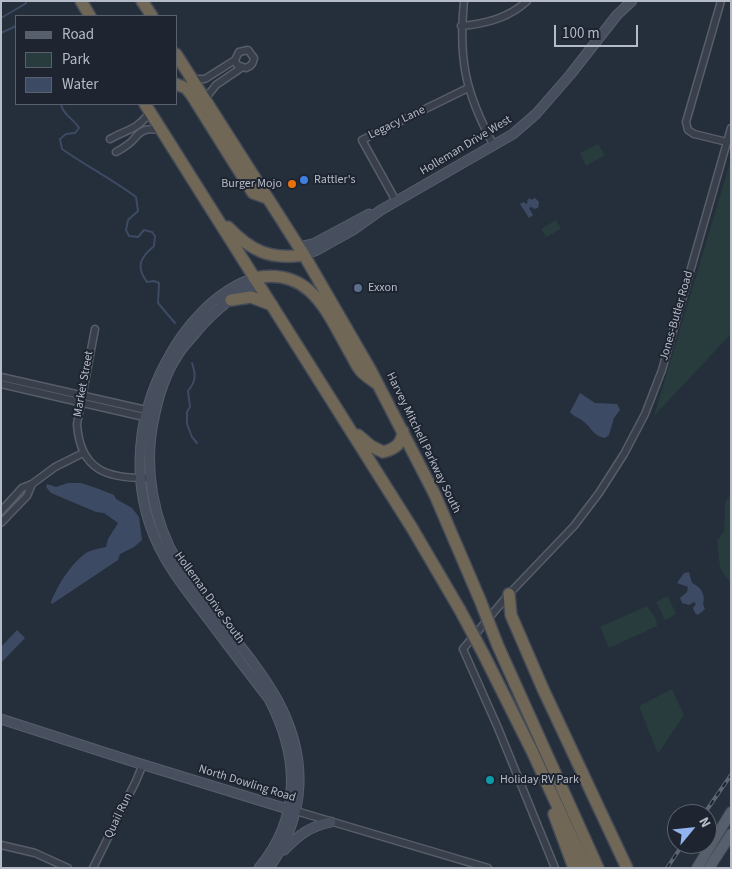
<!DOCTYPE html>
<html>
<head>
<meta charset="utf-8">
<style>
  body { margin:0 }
  #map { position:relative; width:732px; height:869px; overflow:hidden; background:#252e3b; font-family:"Source Sans 3",sans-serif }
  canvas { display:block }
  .frame { position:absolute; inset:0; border:2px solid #b5bbc7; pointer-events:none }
  .legend { position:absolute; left:15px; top:15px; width:162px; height:90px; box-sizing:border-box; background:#1e2531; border:1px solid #5a616d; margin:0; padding:6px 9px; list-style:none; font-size:15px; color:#b5bbc7 }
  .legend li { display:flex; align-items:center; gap:10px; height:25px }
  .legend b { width:25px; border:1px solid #5a616d }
  .north { position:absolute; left:667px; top:804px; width:50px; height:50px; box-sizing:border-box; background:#1e2531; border:1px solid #5a616d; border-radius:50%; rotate:62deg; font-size:14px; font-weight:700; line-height:20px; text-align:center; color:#b5bbc7 }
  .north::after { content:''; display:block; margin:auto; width:18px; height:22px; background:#91b3f0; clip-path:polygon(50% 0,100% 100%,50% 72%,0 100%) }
  .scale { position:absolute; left:554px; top:25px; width:84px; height:22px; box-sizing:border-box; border:2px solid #b5bbc7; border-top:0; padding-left:6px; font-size:15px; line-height:18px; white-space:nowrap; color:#b5bbc7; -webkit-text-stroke:4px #1e2531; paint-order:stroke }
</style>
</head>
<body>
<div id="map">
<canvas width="732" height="869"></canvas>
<div class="frame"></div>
<ul class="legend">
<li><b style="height:6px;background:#575f6c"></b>Road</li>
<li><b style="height:14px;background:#283b3d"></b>Park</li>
<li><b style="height:14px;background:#3c4b63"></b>Water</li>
</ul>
<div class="north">N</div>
<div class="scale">100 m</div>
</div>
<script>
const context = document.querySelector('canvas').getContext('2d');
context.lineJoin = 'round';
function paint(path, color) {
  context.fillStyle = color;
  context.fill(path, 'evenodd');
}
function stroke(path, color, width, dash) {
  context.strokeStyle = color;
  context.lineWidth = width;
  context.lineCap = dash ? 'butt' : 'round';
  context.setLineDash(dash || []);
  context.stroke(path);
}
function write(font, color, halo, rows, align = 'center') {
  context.font = font + ' "Source Sans 3",sans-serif';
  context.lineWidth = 4;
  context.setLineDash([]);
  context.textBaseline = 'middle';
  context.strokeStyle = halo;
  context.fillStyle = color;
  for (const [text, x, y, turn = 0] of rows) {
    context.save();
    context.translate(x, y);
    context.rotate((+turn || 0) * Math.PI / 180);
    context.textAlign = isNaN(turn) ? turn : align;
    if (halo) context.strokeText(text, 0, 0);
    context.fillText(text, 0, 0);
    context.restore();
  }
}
paint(new Path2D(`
  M598 144 605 155 586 166 580 153Z
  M731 159V334L654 416Z
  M556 220 561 229 546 237 541 229Z
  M731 493V584L720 568 717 541 724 531 725 503Z
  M668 596 676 614 665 620 656 602Z
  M647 606C652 614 657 616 657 626L609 648 600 627Z
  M672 689 684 715 658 754 639 706Z`), '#283b3d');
paint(new Path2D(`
  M530 198 531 200 535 198 539 202 538 208 534 209 532 207 529 208 533 215 529 218 520 204 524 202 526 204 528 202 527 200Z
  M580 393 595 403 617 404 620 410 614 418 609 435 605 438C593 436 592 428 583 421 578 417 574 417 570 412Z
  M68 483H81L99 489 114 495 116 499 132 508 139 517 142 540 134 547 120 554 118 560 52 604 51 602C57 586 74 558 90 551 95 549 101 548 106 547L108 539 118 523 104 513 96 512 51 493 46 487 47 484 56 487Z
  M689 572 692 583C701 587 706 595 703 604L705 609 698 615 695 613 693 608 696 604 694 602 689 605 682 603 680 598 687 592 688 587 677 583 684 573Z
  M17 630 25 638 1 663V647Z`), '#3c4b63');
stroke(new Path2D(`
  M1 18 25 4 27 1
  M1 33 16 26
  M61 104C62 114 74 119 79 128L75 133 66 134 60 139 62 149C86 166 112 179 136 197L138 211 128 220 126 230 129 236 138 237 144 230 152 232 155 236 154 246C141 257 135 266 147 282L154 281 159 283 158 303 175 323
  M192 363C196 375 196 381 188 391L190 407 187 412V424L192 437 197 443`), '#3c4b63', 2);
const street = new Path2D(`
  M464 1C458 61 466 94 494 146
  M721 1 686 122 688 130 694 134 727 142
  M461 26C486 24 509 18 527 1
  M192 79H205L235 60 239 52 248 50 254 58C253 64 251 66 246 68L237 65 235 60
  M205 99 216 85 241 68
  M110 139C128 129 137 130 150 112
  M116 152C121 149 129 145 133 140 142 129 146 128 161 130
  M396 201 362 140 468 88
  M95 329 77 424C80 471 108 479 150 478
  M1 377 146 410
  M1 384 144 417
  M1 511 22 488 32 484 55 467 83 453
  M1 523 27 496 32 484
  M296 811 488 868
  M1 845 35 853 68 868
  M93 868 136 781 143 764
  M555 868 498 728 463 649 509 594 574 526 599 493 624 454 645 414 662 370 731 128`);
const secondary = new Path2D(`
  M298 247 313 244 369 214
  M304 255 317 250 353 230 381 210 513 134 536 114 570 75 617 15 632 1
  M254 278C215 291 184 327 166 362 133 424 130 497 165 558 178 581 194 600 209 620 229 647 249 673 269 699 299 756 302 816 259 868
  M260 287C241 285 209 317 197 331 190 340 181 348 176 358 165 375 158 398 154 418 143 467 153 521 178 563 221 635 302 693 299 784 298 815 287 842 269 868
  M1 719 128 760 294 811
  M284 850C300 834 309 827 331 822`);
const primary = new Path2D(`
  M697 868 731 812
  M709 868 731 834`);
const highway = new Path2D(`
  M81 1 90 16
  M142 1 152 16
  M176 54 304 255 370 369 435 495 480 600
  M176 84 186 88 191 94 253 193 267 198
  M145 104 412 528 460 610
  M228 227C251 251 270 260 304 255
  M254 278C310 267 326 310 349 351 353 357 356 366 361 371 365 376 372 380 376 383
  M231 300 251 297 272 305
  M358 435 371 446 383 452C395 449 402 444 403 431
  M509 594 511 615 543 689 627 868
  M498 646 598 868
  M484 655 532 751 586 868
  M554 814 574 868`);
stroke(street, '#575e6a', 9);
stroke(secondary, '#575e6a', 11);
stroke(primary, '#424955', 12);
stroke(highway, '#444b57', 14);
stroke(street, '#39404c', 6);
stroke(secondary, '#474f5e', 9);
stroke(primary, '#575f6c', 10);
stroke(highway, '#716757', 11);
const rail = new Path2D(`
  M704 814 731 775
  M667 868 683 844`);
stroke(rail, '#5b6472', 4);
stroke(rail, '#1e2531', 2, [5.5]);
const highwayBridge = new Path2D(`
  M480 600 498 646
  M460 610 484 655`);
stroke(highwayBridge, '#444b57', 14, []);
stroke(highwayBridge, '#716757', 11);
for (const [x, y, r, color] of [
  [304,180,5,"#3f7fe0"],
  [292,184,5,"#e8710a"],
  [358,288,5,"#5c6f8a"],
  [490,780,5,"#0f9aa8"]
]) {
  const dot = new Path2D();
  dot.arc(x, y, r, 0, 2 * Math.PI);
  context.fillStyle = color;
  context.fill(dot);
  stroke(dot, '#1e2531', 2);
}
write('12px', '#b5bbc7', '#1e2531', [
  ["Legacy Lane",397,123,-26],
  ["Holleman Drive West",466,146,-31],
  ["Jones-Butler Road",677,316,-74],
  ["Market Street",84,384,-80],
  ["Harvey Mitchell Parkway South",423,443,64],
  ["Holleman Drive South",209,598,54],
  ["North Dowling Road",247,784,17],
  ["Quail Run",119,816,-64]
]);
write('12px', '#b5bbc7', '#1e2531', [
  ["Rattler's",314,180],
  ["Burger Mojo",282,184,"right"],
  ["Exxon",368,288],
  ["Holiday RV Park",500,780]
], 'left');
</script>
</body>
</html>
